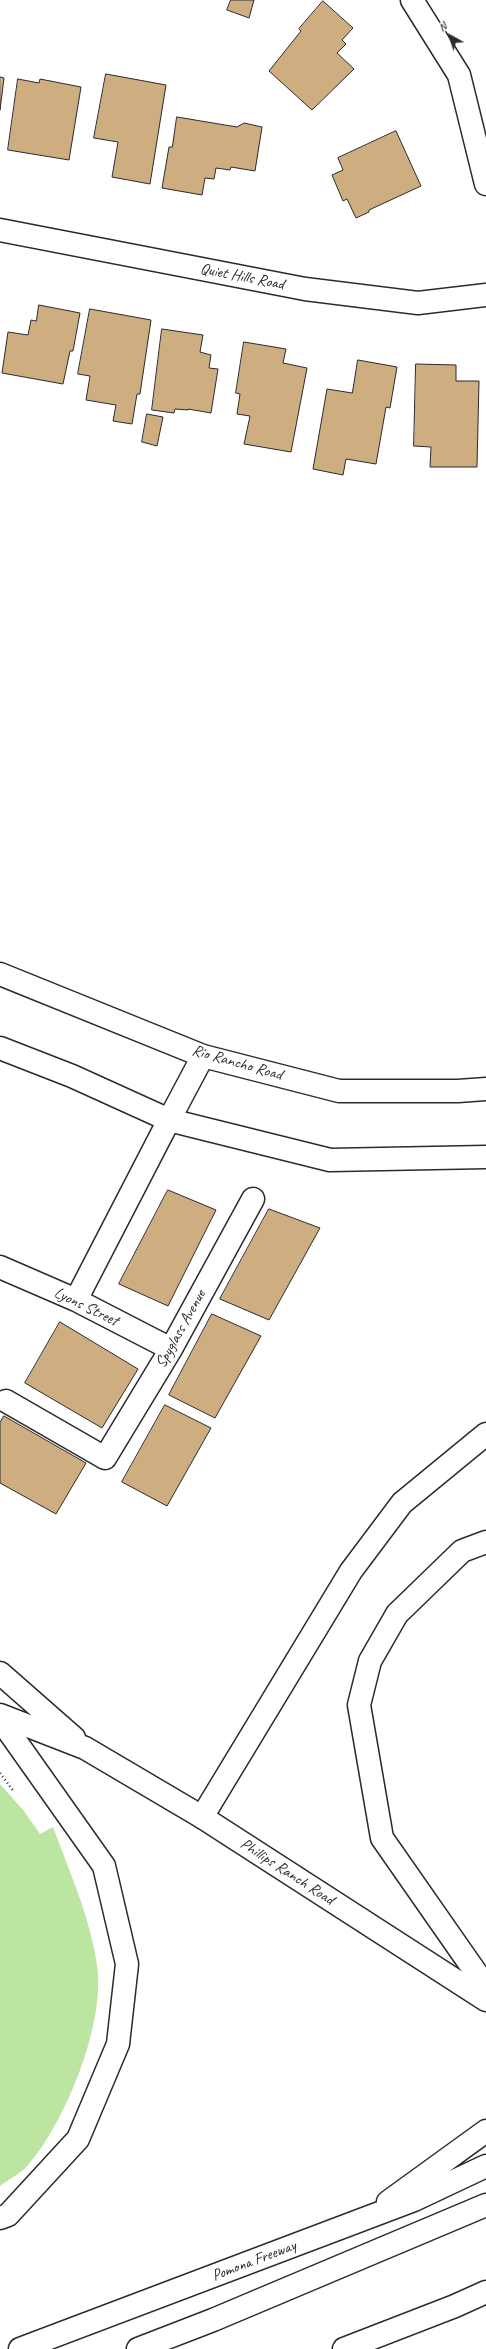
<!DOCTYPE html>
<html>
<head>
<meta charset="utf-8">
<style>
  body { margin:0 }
  #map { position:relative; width:486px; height:2349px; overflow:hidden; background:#fff; font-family:Caveat,sans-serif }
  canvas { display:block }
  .north { position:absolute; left:430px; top:16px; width:40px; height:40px; -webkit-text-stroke:3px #fff; paint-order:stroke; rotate:320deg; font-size:11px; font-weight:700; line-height:16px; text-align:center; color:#2b2b2b }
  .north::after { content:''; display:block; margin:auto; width:14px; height:18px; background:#2b2b2b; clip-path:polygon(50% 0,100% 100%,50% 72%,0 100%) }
</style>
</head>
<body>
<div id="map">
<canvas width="486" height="2349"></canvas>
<div class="north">N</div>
</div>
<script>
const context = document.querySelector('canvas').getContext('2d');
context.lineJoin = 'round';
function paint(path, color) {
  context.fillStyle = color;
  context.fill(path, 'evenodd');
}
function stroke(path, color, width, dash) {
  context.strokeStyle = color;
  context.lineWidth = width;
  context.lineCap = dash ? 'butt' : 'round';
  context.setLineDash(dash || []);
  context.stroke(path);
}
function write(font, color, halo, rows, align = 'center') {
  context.font = font + ' Caveat,sans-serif';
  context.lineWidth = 4;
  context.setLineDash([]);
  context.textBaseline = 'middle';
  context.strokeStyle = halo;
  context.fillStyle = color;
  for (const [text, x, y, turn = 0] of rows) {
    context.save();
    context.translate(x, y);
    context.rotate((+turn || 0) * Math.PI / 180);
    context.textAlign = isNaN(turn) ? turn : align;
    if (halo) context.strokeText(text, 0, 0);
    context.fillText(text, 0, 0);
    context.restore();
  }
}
paint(new Path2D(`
  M0 1784 24 1811 40 1834 53 1827C70 1873 90 1917 97 1965 106 2022 66 2121 29 2164 22 2173 9 2179 0 2186Z`), '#bce5a1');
const building = new Path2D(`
  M231 0H254L249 18 227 10Z
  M323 1 353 28 342 40 346 44 337 53 354 69 312 110 269 71 301 31 299 29Z
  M106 74 166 85 150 184 112 177 118 142 94 138Z
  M0 77 4 78 0 110Z
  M18 79 39 83 40 79 81 87 69 160 8 150Z
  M177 117 237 127 244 123 262 127 255 171 231 167 230 170 216 168 214 179 205 178 202 195 162 188 169 147H172Z
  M396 131 421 186 369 210V212L356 218 347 199 343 201 332 175 343 170 338 158Z
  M39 305 80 313 73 351H70L63 384 2 373 8 332 28 335 31 320 36 321Z
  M90 309 151 320 140 394H137L132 424 113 421 116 405 86 400 90 376 78 374Z
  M162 329 203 335 200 352 211 355 209 368 218 369 211 413 188 409V410L175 409 174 413 152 410Z
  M244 342 286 349 283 363 307 368 291 452 244 444 250 416 237 414 240 394 236 393Z
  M358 360 397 367 390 408 386 407 376 464 346 459 343 475 313 469 327 389 352 393Z
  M416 364 456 365V381H479L477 467H430L431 447 414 446Z
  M147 414 163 417 157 446 142 442Z
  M168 1190 216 1210 168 1306 119 1284Z
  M269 1209 320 1228 269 1320 220 1299Z
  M212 1314 261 1336 215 1418 169 1395Z
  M60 1322 138 1369 102 1428 25 1383Z
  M165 1405 211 1428 167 1506 122 1482Z
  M4 1416 86 1463 56 1514 0 1483V1423Z`);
paint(building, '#cead81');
stroke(building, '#2b2b2b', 1);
const street = new Path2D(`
  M412 0 459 75 486 184
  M0 230 305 289 418 303 486 295
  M0 1267 76 1300 171 1349
  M76 1300 169 1120
  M6 1401 105 1458 171 1349 253 1199`);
const primary = new Path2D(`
  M0 974 203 1056 339 1091H458L486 1089
  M0 1048 72 1076 169 1120 330 1160 486 1157
  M169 1120 203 1056
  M0 1673 74 1738
  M0 1715 85 1748 202 1817 486 2000`);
const highway = new Path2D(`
  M486 1542 462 1551 397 1614 370 1661 359 1705 382 1838 486 1987
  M0 1719 104 1866 127 1964 118 2044 78 2139 8 2215 0 2218
  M202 1817 351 1571 402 1503 486 1434
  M388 2202 486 2131
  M20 2349 414 2200 486 2166
  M138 2349 213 2320 486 2205
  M344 2349 455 2306 486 2292`);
stroke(street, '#2b2b2b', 25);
stroke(primary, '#2b2b2b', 25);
stroke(highway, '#2b2b2b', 25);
stroke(new Path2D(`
  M0 1773 14 1792`), '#2b2b2b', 2.5, [1, 3]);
stroke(street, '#fff', 22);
stroke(primary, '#fff', 22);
stroke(highway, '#fff', 22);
write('16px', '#2b2b2b', '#fff', [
  ["Quiet Hills Road",242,277,11],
  ["Rio Rancho Road",237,1063,16],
  ["Lyons Street",86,1307,26],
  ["Spyglass Avenue",181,1329,-61],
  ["Phillips Ranch Road",287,1872,33],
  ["Pomona Freeway",254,2261,-21]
]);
</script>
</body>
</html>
